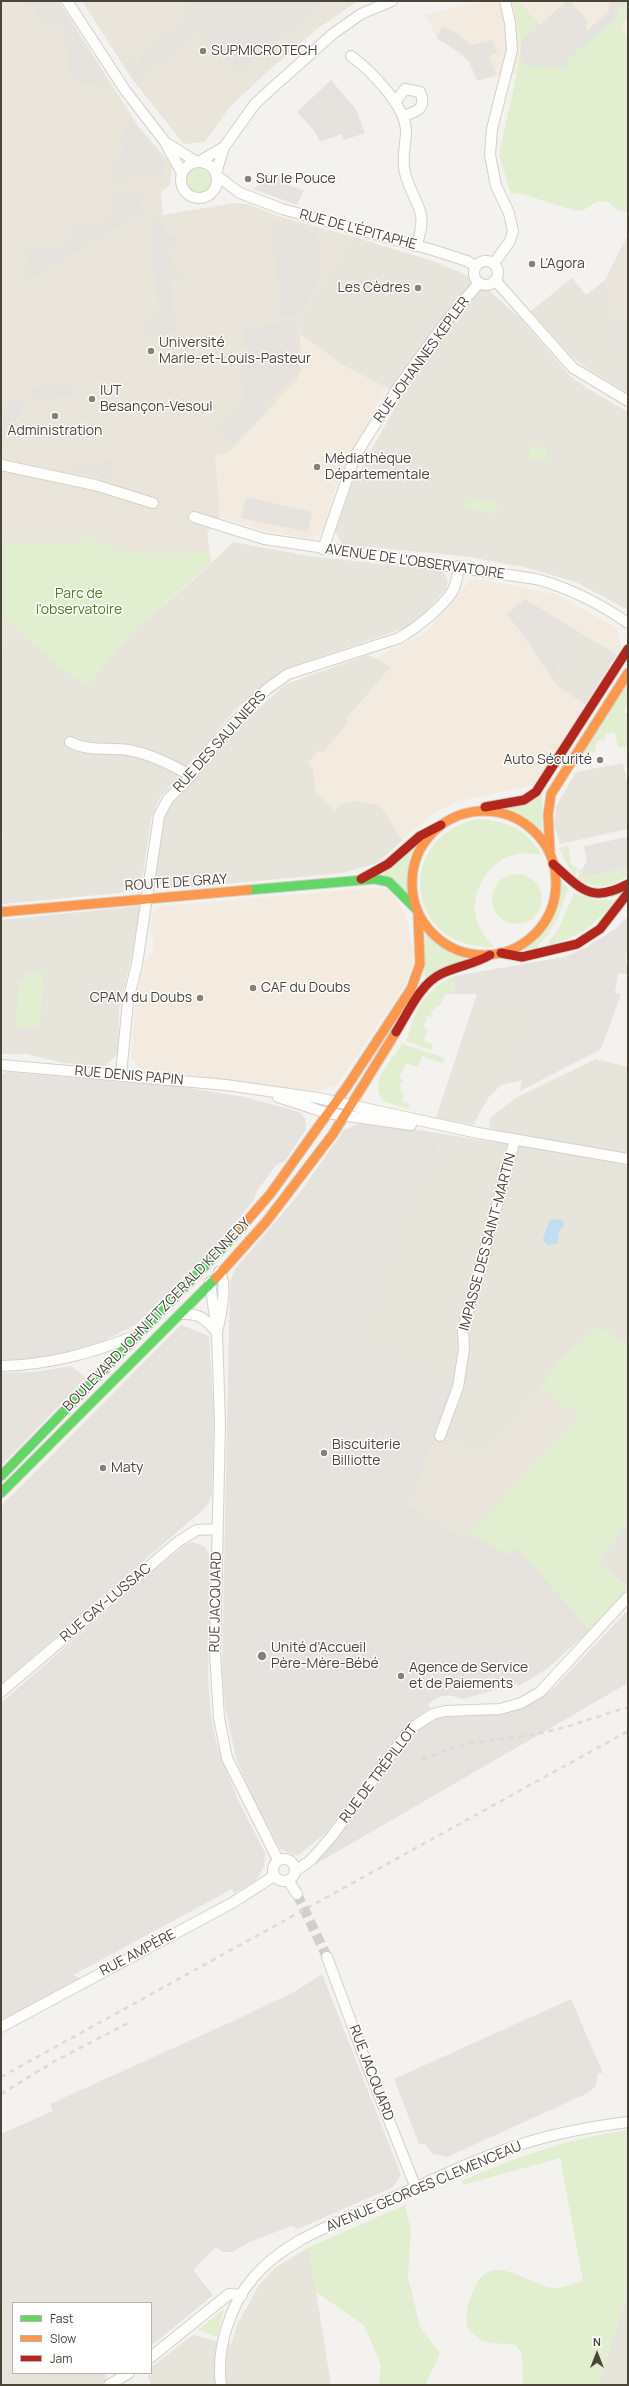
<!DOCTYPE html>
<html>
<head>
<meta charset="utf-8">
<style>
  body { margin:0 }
  #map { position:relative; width:629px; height:2386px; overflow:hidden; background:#f4f2ee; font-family:Manrope,sans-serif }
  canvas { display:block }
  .frame { position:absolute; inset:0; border:2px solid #4b4439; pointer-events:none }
  .legend { position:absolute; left:12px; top:2302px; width:140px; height:72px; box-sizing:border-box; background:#fff; border:1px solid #b7b4b0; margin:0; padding:5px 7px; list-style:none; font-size:12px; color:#4b4439 }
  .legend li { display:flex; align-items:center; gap:8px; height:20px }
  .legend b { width:20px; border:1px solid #b7b4b0 }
  .north { position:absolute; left:577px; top:2334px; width:40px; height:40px; -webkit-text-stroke:3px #fff; paint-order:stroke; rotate:0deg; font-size:11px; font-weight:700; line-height:16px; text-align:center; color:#4b4439 }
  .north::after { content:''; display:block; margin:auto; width:14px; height:18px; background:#4b4439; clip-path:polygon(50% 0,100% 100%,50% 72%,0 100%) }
</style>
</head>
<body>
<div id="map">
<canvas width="629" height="2386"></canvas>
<div class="frame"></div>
<ul class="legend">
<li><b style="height:5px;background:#63d668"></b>Fast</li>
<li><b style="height:5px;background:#ff974d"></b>Slow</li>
<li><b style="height:5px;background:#b3261e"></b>Jam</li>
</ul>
<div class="north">N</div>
</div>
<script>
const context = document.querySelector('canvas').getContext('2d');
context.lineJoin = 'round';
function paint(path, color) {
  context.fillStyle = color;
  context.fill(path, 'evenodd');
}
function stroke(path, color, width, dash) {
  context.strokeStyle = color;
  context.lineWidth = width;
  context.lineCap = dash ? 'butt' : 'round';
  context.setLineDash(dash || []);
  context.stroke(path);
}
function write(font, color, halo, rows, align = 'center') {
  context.font = font + ' Manrope,sans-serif';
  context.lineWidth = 3;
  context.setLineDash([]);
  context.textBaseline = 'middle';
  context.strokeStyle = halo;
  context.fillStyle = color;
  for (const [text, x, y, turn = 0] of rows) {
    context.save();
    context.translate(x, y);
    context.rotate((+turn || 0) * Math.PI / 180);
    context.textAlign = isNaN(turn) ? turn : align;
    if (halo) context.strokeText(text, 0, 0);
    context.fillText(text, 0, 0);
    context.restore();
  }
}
paint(new Path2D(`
  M354 237 433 261 464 274 491 292 521 319 570 376 590 390 628 412V610L576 582 528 568 470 557 342 544 336 533V529L352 484 401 397 387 388 344 366 300 334 298 319Z
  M572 278 586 295 605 280 613 317 628 322V393L588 369 571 356 531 311Z
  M233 542 309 556 442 571 447 578 448 584 446 589 419 619 405 628 284 669 235 710 159 799 151 819 142 881 136 888 120 893 1 904V842L4 834 1 833V655L17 630 87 685 135 629 198 576Z
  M579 632 617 654 585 705 557 686 551 677Z
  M368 655 392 666 346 719 349 722 323 753 308 763 313 769 316 793 335 810 341 804 356 800 380 805 403 840 377 863 343 873 183 888 163 887 156 880 163 821 172 803 211 760 224 740 286 684Z
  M623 763 628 787V829L560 844 554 825 556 806 576 772Z
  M138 906 140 909 133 950 119 1010 118 1054 105 1066 64 1063 26 1054H1V920Z
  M477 994 536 995 522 1080 501 1085 488 1098 473 1125 436 1118Z
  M596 1059 628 1067V1346L598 1327 558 1363 541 1389 480 1457 436 1434 352 1347 398 1219 444 1134 495 1143 498 1130 491 1128 489 1123 491 1117 519 1096Z
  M628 1522V1588L597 1562Z
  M309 2247 331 2385H151L148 2377 151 2367 193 2335 231 2345 237 2325 259 2285 275 2268Z
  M628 2290V2385H598Z
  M1 2307 13 2314V2373H103L107 2376 106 2385H1Z`), '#e7e4dc');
paint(new Path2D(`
  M483 1H628V36L620 26 518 73 476 80 468 62 453 49 437 39 425 15Z
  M300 334 344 366 387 388 339 479 322 532 311 540 263 530 220 517 215 455 303 367Z
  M480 579 559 595 617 629 621 648 617 654 570 626 506 614 523 635 557 686 585 705 534 785 459 801 432 814 403 840 380 805 356 801 341 804 335 810 316 793 313 769 307 763 319 750 323 752 349 722 346 719 391 667 375 658 424 634 470 581Z
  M372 888 387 889 393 894 406 916 414 952 412 967 405 986 338 1084 320 1091 217 1079 142 1069 131 1058 135 1000 145 961 149 959 153 952V934L149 935 152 915 162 906Z`), '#f3ebdf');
paint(new Path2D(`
  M525 599 579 632 551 677 523 635 506 614Z
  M1 1071 4 1074 6 1072 175 1086 245 1097 299 1112 305 1118 306 1129 285 1161 276 1165 257 1191 254 1200 217 1244 135 1325 99 1343 71 1352 34 1359 1 1360Z
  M371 1123 444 1134 398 1219 352 1347 456 1383 436 1434 464 1539 469 1534 510 1555 517 1547 590 1630 548 1668 519 1686 516 1684 463 1699 452 1696H441L428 1704 430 1708 408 1724 327 1832 297 1856 280 1849 250 1792 236 1758 225 1706 222 1671 230 1282 235 1269 299 1194 344 1130 359 1124Z
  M181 1325 209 1336 214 1416 212 1495 206 1507 1 1684V1506Z
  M71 1366 86 1378 1 1466V1373L34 1372Z
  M193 1542 205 1547 210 1556 208 1678 211 1716 217 1746 238 1800 265 1853 264 1866 256 1881 234 1893 232 1889 73 1975 80 1979 1 2022V1703L147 1576 185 1545Z
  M628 1610V1683L309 1868 333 1840 412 1732 442 1717 498 1714 519 1709 538 1700 554 1688Z
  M322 1974 401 2175 393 2187 298 2229 291 2226 250 2242 232 2252H222L216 2247 193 2270 213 2295 151 2346V2303H13V2314L1 2307V2134L53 2111 50 2104 242 2017 296 1991Z`), '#e6e2de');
paint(new Path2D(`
  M1 1H59L138 126 172 165 170 185 161 192 163 215 234 203 247 204 278 216 354 237 298 319 303 367 296 381 227 454 215 455 220 517 207 532 211 563 135 629 87 685 60 668 18 630 1 655Z
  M82 1H358L317 29 266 73 229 108 205 142 184 144 132 79Z
  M628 234V322L613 317 605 280Z
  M541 1389 581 1415 464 1539 408 1506 436 1434 480 1457Z`), '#eae5da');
paint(new Path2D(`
  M513 1H520L519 2 540 25 521 41Z
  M625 1H628V16L620 26 628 36V213L615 209 609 202 597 201 586 209 576 211 519 193 511 194 499 155 520 59H523V65L568 60 617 17V7H624Z
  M185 180a13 13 0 1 1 26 0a13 13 0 1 1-26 0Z
  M531 445 548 448 546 461 529 458Z
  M466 497 498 503 496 514 464 508Z
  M89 535 116 550 155 554 209 552 211 563 135 629 87 685 60 668 1 615V542H81L82 536Z
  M628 683V700L624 712 628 714V746L618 748 615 732 605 734V740L598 741 595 748V752L582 755Z
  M542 791V833L529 820 503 808Z
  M478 819C505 820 528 830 542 855 534 854 525 853 517 854 488 860 468 894 477 921 481 932 487 940 494 947 406 951 392 837 478 819Z
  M568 845 571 865 577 868 576 877 568 867 559 848Z
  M415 848 408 871 407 891 383 874Z
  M628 868V875C612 888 596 890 578 879L579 870H582L584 877Z
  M492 899a25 25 0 1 1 50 0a25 25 0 1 1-50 0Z
  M560 880 568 888 558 918 547 936 538 945 539 951 524 949C548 932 560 910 560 880Z
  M574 893 595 900H616C593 927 580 936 546 946L560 926Z
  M426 935 447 951 467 959 426 977 423 974Z
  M27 972 44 973 40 1027 16 1026 19 980 26 981Z
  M455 976 454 994H445L439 1007 435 1006 434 1010H431L432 1018 427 1016 423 1027 428 1029 424 1040 433 1045 431 1050 406 1041C410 1033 410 1026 414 1017 422 998 436 983 455 976Z
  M402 1044 445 1058 443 1063 422 1056 418 1067 406 1063 399 1078 403 1080 399 1086 401 1087 400 1091 404 1093 403 1102 410 1104 408 1109 383 1101C368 1079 391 1064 402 1044Z
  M598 1327 628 1346V1522L597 1562 628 1589 590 1630 517 1547 510 1555 469 1534 580 1415 541 1389 558 1363Z
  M628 2130V2290L598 2385H523L522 2355 516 2345 483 2342 467 2328C466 2308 467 2305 475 2287 493 2248 531 2288 556 2288 564 2288 575 2283 583 2281L560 2158 463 2185 461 2181C515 2158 569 2138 628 2130Z
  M405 2205 411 2231 408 2276 420 2327 440 2354 425 2385H379L381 2365 364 2325 316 2292 309 2247Z
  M224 2309 217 2337 198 2330Z`), '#e1eecf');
paint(new Path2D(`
  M25 1H57L110 84 109 88H101L102 84 96 77 97 85 76 84 75 74H68L67 43H73L54 14 53 23 38 22 37 12 32 6H25Z
  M194 1H322L238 74 199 30 149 72 138 59 187 17 182 11Z
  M567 1H570L589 22 585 26 588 30 609 11V3L602 1H625L624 7H618L617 17 568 60V68L523 65V59H520L521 41Z
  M442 27 455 32 471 45 492 40 497 53 489 56 496 75 478 81 470 63 461 53 437 38Z
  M133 57 148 76 139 83 126 68V62Z
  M331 80 356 109 365 133 344 140 341 134 320 142 315 132 297 112Z
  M130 119 164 163 162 176 126 177V180L114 181 113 169 116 167 125 145 120 138Z
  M281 174 284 184 304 190 297 205 253 189 271 176Z
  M140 193 142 212 33 278H24L21 273 29 268 26 249 57 246V251L70 243 69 226 96 223 97 228 113 218 112 195Z
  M162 217 165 236 177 235 178 242 169 243 172 270 181 268 182 276 170 278 176 333 144 337 142 319 159 317 149 218Z
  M286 221 288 224 303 226 310 232 317 231 321 278 316 279 314 290 298 315 281 316 271 222Z
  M620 319 624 325 621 328 619 336 626 347 622 351 614 343 612 334 614 327Z
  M294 321 300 366 299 372 260 410 264 414 230 445 215 427 239 406 244 411 248 409 247 406H244L240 361 246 362 243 328Z
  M71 382 72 396 36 400 29 398 32 387Z
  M16 396 26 401 1 447V421Z
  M111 460 113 481 73 472 81 464Z
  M246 497 312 512 308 532 241 518Z
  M628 837V868L583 877 582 870 587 861 584 846Z
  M628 916 626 963 628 964V974L618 973 615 993 621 994 601 1049 520 1091 536 995 454 994 455 976 564 957 587 947 615 929Z
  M365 1124 404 1131 396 1152 389 1156 357 1133Z
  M242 1506 289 1507 288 1599 232 1597 234 1524H237V1508Z
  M571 1999 603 2073H598L596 2086 588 2093 447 2157 432 2154 425 2144H419L394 2079Z
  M262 2028 268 2047 222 2067 215 2050Z
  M173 2073 183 2075 192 2087 81 2133 79 2112Z
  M203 2088 241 2187 233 2191 197 2092Z
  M333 2108 346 2143 293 2163 290 2156 280 2160 269 2133Z
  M89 2159 114 2221H103L84 2161Z
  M208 2171 218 2195 215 2202 143 2229 129 2203Z
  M358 2178 365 2195 329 2208 327 2203 316 2208 308 2192 340 2180Z`), '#e6e3df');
paint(new Path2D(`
  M557 1219 563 1221 564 1226 559 1231 557 1244 547 1245 543 1240C543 1238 549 1222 550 1220Z`), '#c0ddf1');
stroke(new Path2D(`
  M297 1894 327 1957`), '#d2cfca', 10, [10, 5]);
const street = new Path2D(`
  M67 1 125 90 165 142 182 173
  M351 56C370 70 406 106 406 131 406 145 401 158 405 173 414 206 430 209 416 246
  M396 101 405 89 420 92C427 108 417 112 403 116
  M168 144 197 162
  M200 161 224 147
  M181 180a18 18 0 1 1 36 0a18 18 0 1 1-36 0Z
  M216 173 224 147 255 104 271 89 334 33 361 14 392 1
  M216 175 240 193 282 209 433 250 467 261 475 266
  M474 273a12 12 0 1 1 24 0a12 12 0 1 1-24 0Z
  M494 263 510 241 513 231 509 213 496 186 490 155 492 129 512 50 510 23 505 1
  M495 280 573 368 628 401
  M1 465 95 485 153 503
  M194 517 264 539 536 579C570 588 599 603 628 623
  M323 549 355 456 399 386 445 323 479 283
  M70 742C89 752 107 747 128 750 151 754 171 764 191 776
  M1 1065 226 1085 318 1098 478 1133 628 1159
  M121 1075 128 1001 137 964 159 816 168 799 191 776 207 752 231 726 267 689 288 674 399 638C414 630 447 604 454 588 457 581 458 573 459 566
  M278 1097 327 1113 411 1125
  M210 1282 217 1332 220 1423 215 1653 219 1718 227 1758 278 1860
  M181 1314C200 1313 204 1318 217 1332
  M218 1328C221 1316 228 1280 219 1272
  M1 1366C49 1365 91 1353 135 1336
  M440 1436 458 1387 464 1349 463 1330 515 1139
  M1 1692 179 1541 197 1530 218 1529
  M273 1870a11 11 0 1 1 22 0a11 11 0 1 1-22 0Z
  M295 1871 310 1861 332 1836 410 1729 433 1714 445 1711 500 1709 521 1703 540 1692 628 1597
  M288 1880 297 1894
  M327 1957 367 2065 416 2188
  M1 2027 232 1903 274 1876
  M151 2357 229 2294 242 2295
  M109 2385 129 2373
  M221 2385C216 2349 230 2305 253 2278 284 2241 332 2225 374 2206 418 2187 463 2164 507 2149 546 2135 587 2127 628 2122`);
const fast = new Path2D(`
  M248 890 375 879 389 882 416 909
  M1 1476 233 1237
  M1 1493 216 1278`);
const slow = new Path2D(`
  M412 883a72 72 0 1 1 144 0a72 72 0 1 1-144 0Z
  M550 851 548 815 551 794 628 673
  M1 912 248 890
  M233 1237 271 1193 348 1085 411 989 420 964 418 913
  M216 1278 266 1222 333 1134 396 1032`);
const jam = new Path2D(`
  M485 807 524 800 536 792 628 649
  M553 864C581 889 591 904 628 884
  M361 879 388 864 420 836 441 825
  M501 953 522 957 577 944 600 929 628 893
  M396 1032C408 1013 420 984 441 974 457 966 475 964 490 955`);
stroke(street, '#d2d0cb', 12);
stroke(fast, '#d3cfc5', 11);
stroke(slow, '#d3cfc5', 11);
stroke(jam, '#d3cfc5', 11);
stroke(street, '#fdfdfc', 10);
stroke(fast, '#63d668', 9);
stroke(slow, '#ff974d', 9);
stroke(jam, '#b3261e', 9);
stroke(new Path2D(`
  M422 1759 465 1744 537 1734 566 1727 628 1707
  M1 2077 628 1731
  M1 2094 55 2061 128 2023`), '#dbdbda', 2.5, [5, 5]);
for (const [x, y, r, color] of [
  [203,51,4,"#868178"],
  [248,179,4,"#868178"],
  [532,264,4,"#868178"],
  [418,288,4,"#868178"],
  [151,351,4,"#868178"],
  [92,399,4,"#868178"],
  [55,416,4,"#868178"],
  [317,467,4,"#868178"],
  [600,760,4,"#868178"],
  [253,988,4,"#868178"],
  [200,998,4,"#868178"],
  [324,1453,4,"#868178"],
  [103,1468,4,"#868178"],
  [262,1656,5,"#868178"],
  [401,1676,4,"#868178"]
]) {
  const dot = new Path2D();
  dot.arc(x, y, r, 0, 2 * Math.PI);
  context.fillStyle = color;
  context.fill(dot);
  stroke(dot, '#fff', 1.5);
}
write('14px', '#4b4439', '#fff', [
  ["SUPMICROTECH",211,51],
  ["Sur le Pouce",256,179],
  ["L'Agora",540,264],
  ["Les Cèdres",410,288,"right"],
  ["Université",159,343],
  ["Marie-et-Louis-Pasteur",159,359],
  ["IUT",100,391],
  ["Besançon-Vesoul",100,407],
  ["Administration",55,431,"center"],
  ["Médiathèque",325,459],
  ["Départementale",325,475],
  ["Auto Sécurité",592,760,"right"],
  ["CAF du Doubs",261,988],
  ["CPAM du Doubs",192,998,"right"],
  ["Biscuiterie",332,1445],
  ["Billiotte",332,1461],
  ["Maty",111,1468],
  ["Unité d’Accueil",271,1648],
  ["Père-Mère-Bébé",271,1664],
  ["Agence de Service",409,1668],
  ["et de Paiements",409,1684]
], 'left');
write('14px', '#4b4439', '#fff', [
  ["RUE DE L'ÉPITAPHE",358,230,15],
  ["RUE JOHANNES KEPLER",422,360,-54],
  ["AVENUE DE L'OBSERVATOIRE",415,562,8],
  ["RUE DES SAULNIERS",220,742,-48],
  ["ROUTE DE GRAY",176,883,-4],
  ["RUE DENIS PAPIN",129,1076,5],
  ["IMPASSE DES SAINT-MARTIN",488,1242,-75],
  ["BOULEVARD JOHN FITZGERALD KENNEDY",157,1315,-46],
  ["RUE JACQUARD",216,1602,-89],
  ["RUE GAY-LUSSAC",106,1603,-40],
  ["RUE DE TRÉPILLOT",379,1774,-53],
  ["RUE AMPÈRE",138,1953,-28],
  ["RUE JACQUARD",371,2073,69],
  ["AVENUE GEORGES CLEMENCEAU",424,2187,-23]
]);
write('14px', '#4a7f2a', '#fff', [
  ["Parc de",79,594],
  ["l'observatoire",79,610]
]);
</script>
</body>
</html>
